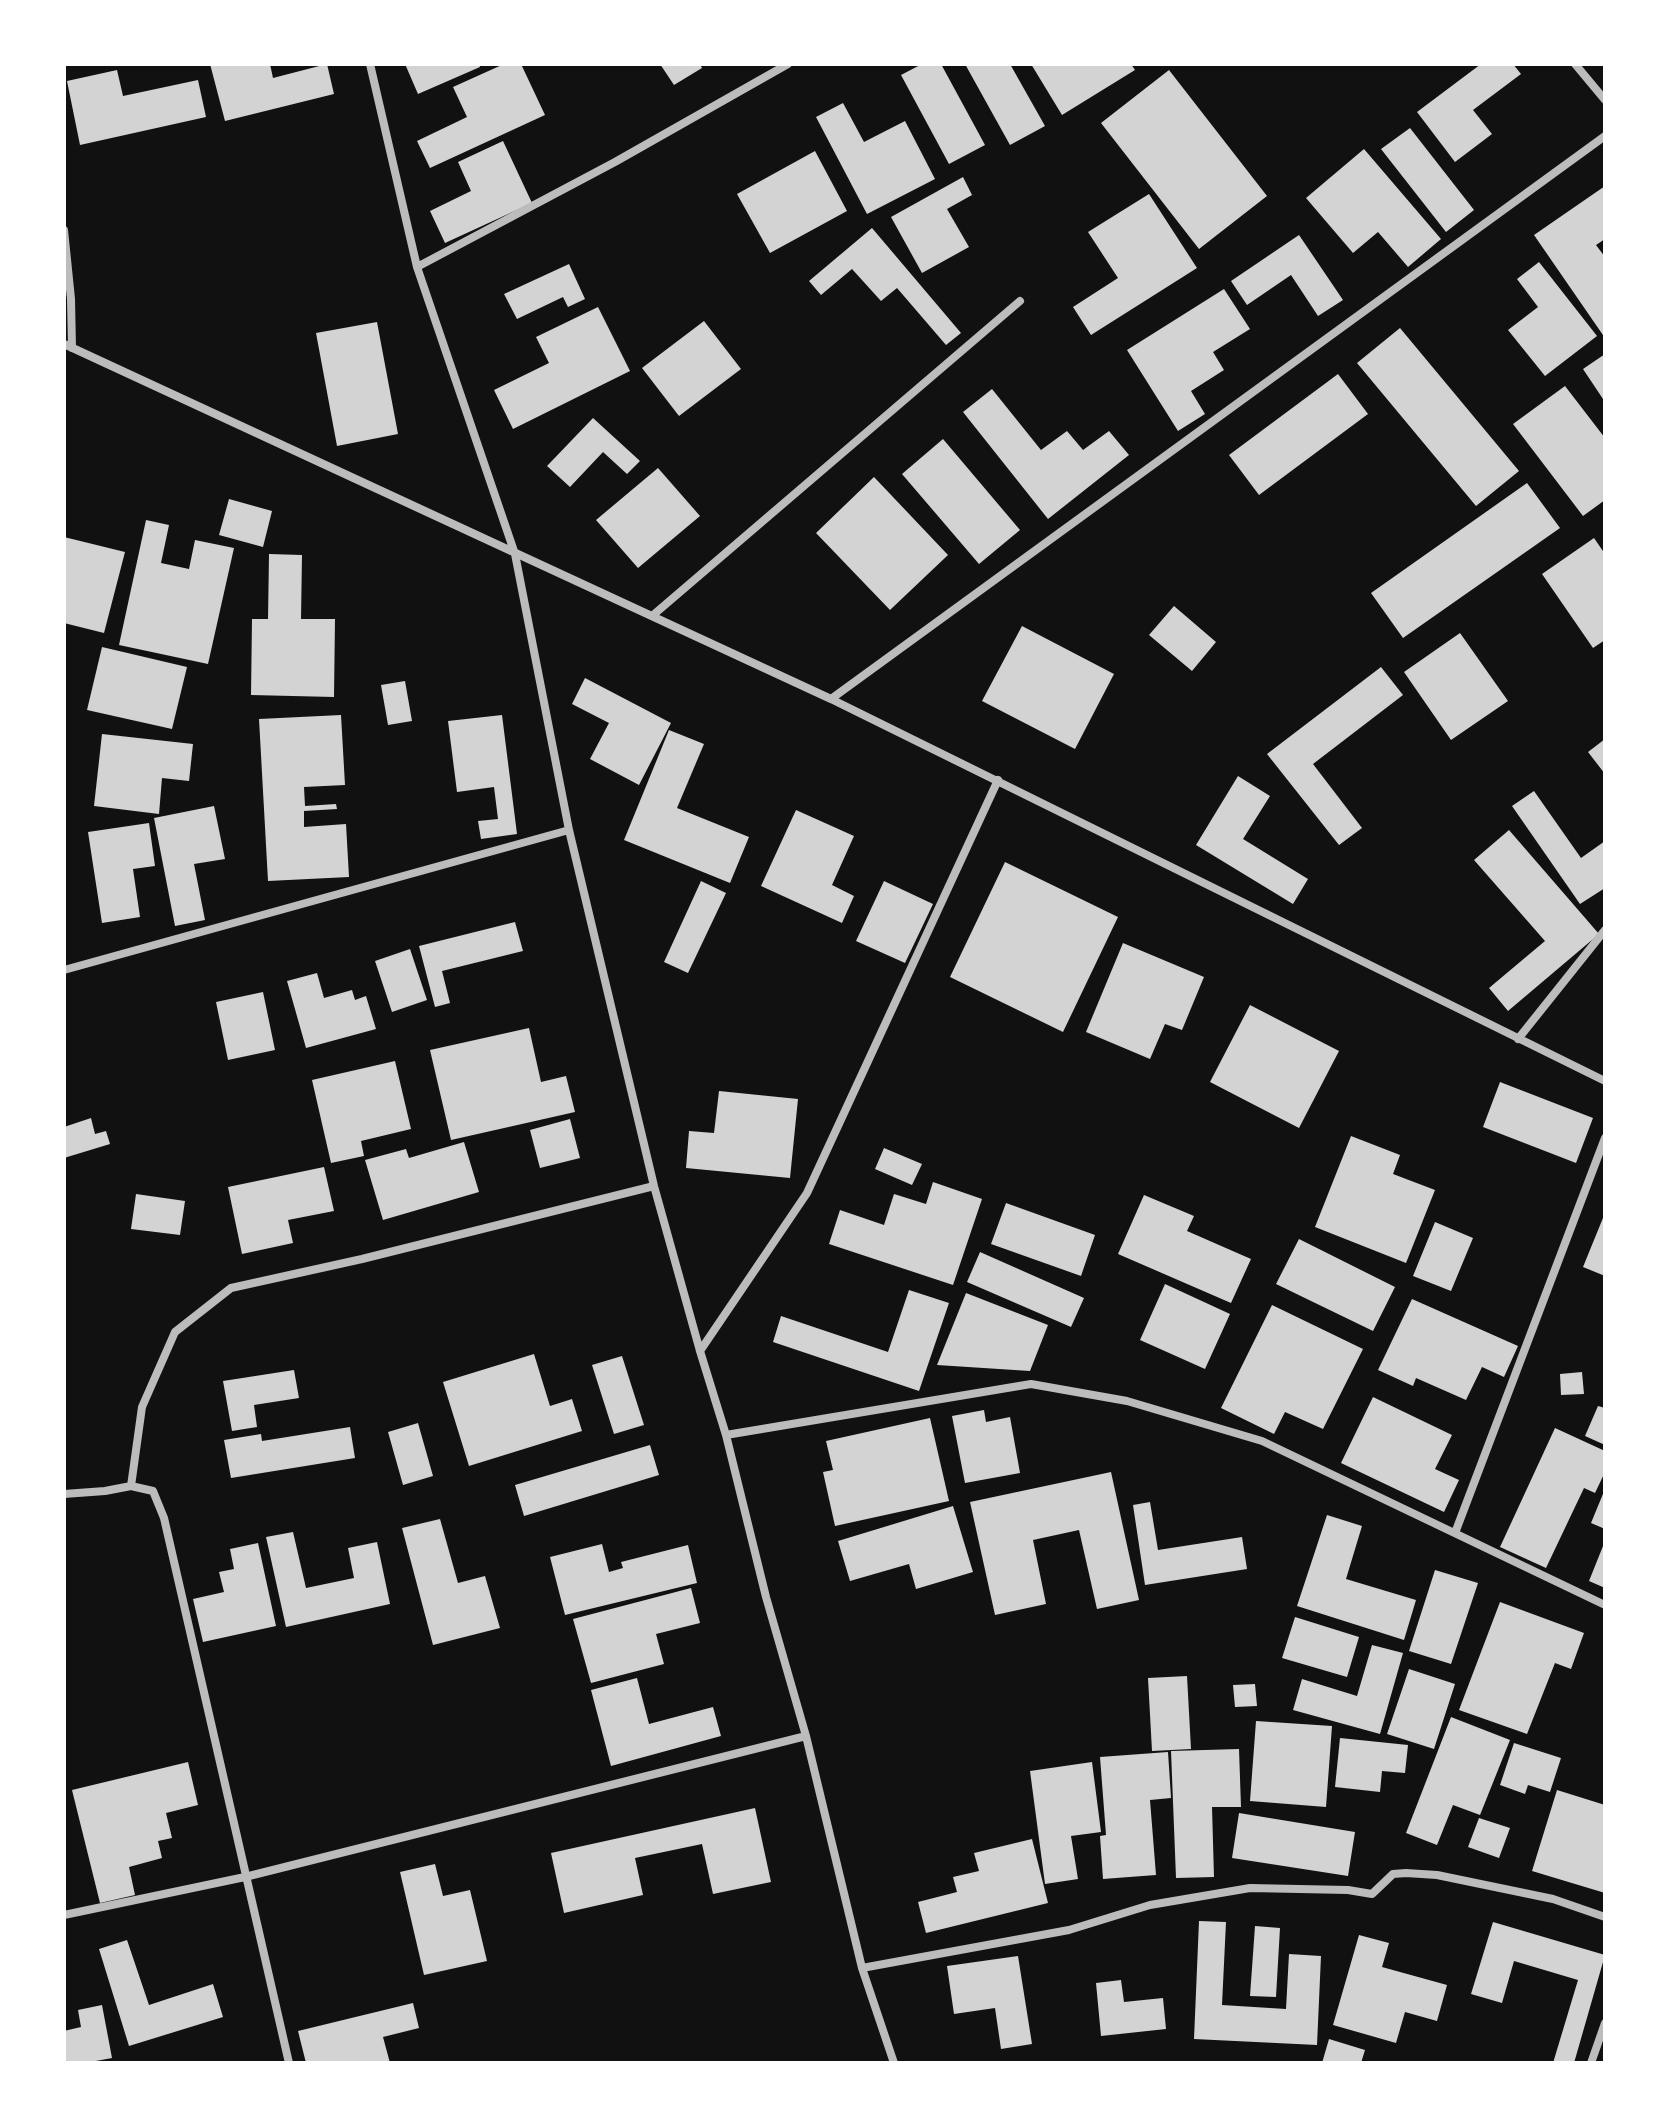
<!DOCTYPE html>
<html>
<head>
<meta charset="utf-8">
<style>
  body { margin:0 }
  #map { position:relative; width:1669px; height:2127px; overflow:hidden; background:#111; font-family:"Noto Serif",serif }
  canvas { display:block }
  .frame { position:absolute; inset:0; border:66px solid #fff; pointer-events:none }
</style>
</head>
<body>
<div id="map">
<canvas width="1669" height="2127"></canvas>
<div class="frame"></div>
</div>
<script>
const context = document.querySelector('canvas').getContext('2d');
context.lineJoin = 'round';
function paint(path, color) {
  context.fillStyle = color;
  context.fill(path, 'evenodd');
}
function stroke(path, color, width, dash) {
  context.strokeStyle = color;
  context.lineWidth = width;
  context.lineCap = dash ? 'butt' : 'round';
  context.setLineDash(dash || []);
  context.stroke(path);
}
paint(new Path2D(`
  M210 64H270L273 78 327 64 334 94 225 121Z
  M405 64H479L480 67 418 94Z
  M504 64H521L545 115 430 168 417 141 467 117 453 87Z
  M660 64H700L702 68 674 85Z
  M922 64H941L985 145 949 164 901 75Z
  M965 64H1010L1045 126 1010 145Z
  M1031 64H1131L1135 70 1062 115Z
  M1481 64H1513L1521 74 1473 110 1492 134 1455 162 1417 112Z
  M117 70 123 96 198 80 206 117 80 145 67 81Z
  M1169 70 1267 196 1199 249 1101 123Z
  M843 103 864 142 905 121 935 179 867 214 816 117Z
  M1410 128 1474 210 1446 232 1381 149Z
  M503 141 532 203 445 243 430 211 471 191 458 162Z
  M1364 149 1441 239 1408 267 1378 232 1353 253 1306 198Z
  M815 151 847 211 770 253 737 194Z
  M963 177 972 195 947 209 969 247 922 273 891 217Z
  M1605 186V239L1596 245 1605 257V338L1534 235Z
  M1149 194 1197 268 1091 335 1073 307 1118 278 1088 232Z
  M872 228 961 333 946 345 897 288 881 301 852 269 821 295 809 281Z
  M1299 235 1343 300 1318 316 1291 275 1247 305 1231 281Z
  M1539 262 1597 336 1545 376 1508 330 1538 307 1517 279Z
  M569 264 585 299 568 307 563 297 517 319 504 294Z
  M1224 289 1250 329 1213 352 1224 370 1191 391 1205 414 1178 431 1127 350Z
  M598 307 630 371 513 429 494 390 549 363 536 337Z
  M704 321 741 369 679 416 642 368Z
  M377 322 398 434 337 446 316 333Z
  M1400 328 1519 471 1476 506 1357 363Z
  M1605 354V402L1583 369Z
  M1338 374 1368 414 1259 495 1229 455Z
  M1565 386 1605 438V500L1583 516 1513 424Z
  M992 389 1041 450 1067 431 1083 450 1109 431 1129 455 1048 519 963 412Z
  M593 418 640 461 627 474 603 452 570 487 547 466Z
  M943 439 1020 530 979 564 902 474Z
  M658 468 700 516 638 568 596 520Z
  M874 477 948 555 890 610 816 533Z
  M1527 483 1560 528 1403 638 1371 593Z
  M229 499 272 511 263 547 219 535Z
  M146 520 169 525 161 563 189 569 195 540 234 548 208 664 119 645Z
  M64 537 125 552 104 633 64 623Z
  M1594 538 1605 554V640L1593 648 1542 574Z
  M269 554 302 555 301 619H335L334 697 251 695 252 619H268Z
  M1174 606 1216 642 1192 671 1149 635Z
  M1022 626 1114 674 1075 749 982 701Z
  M1460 633 1508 701 1451 740 1404 672Z
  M102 647 187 667 172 729 87 710Z
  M1381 667 1403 695 1313 764 1362 828 1339 845 1267 754Z
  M585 678 671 723 639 785 590 759 609 723 572 704Z
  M405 681 412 721 388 725 381 685Z
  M341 715 345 785 304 787 305 806 336 804 337 809 304 811V827L346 824 349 877 268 881 259 719Z
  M502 715 517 834 481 839 478 821 498 819 494 787 457 792 448 721Z
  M669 730 704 744 677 808 749 837 730 883 624 840Z
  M102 734 193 744 189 781 162 778 159 814 94 806Z
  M1605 739V774L1588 752Z
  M1238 776 1270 796 1243 839 1308 879 1293 904 1196 845Z
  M1534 791 1581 858 1605 841V888L1580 904 1512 806Z
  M214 806 225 859 194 864 205 920 175 926 154 818Z
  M796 810 854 836 832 885 854 896 842 923 761 886Z
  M149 823 155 866 133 869 140 917 102 923 88 832Z
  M1509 830 1599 934 1508 1011 1489 988 1545 941 1474 860Z
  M1005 862 1118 917 1063 1032 950 977Z
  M701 881 726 893 688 973 664 962Z
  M884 881 933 904 905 963 856 941Z
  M515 922 523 951 442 971 450 1003 435 1007 419 946Z
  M1123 943 1204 977 1182 1030 1165 1024 1150 1059 1086 1032Z
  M410 949 427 1000 392 1012 375 961Z
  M317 973 324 998 352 990 355 1000 366 996 376 1029 306 1048 287 981Z
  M263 992 275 1050 228 1060 216 1002Z
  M1250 1005 1339 1051 1299 1128 1210 1082Z
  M529 1028 541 1082 566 1076 575 1112 451 1140 430 1050Z
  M395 1061 411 1129 361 1141 364 1156 331 1163 312 1080Z
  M1500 1082 1593 1118 1576 1163 1483 1127Z
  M719 1091 798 1099 790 1178 686 1168 689 1131 714 1133Z
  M91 1118 95 1134 106 1131 110 1144 64 1158V1127Z
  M570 1119 580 1158 540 1168 530 1130Z
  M1351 1136 1400 1155 1393 1174 1435 1190 1406 1263 1315 1227Z
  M464 1142 479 1192 383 1220 365 1160 406 1149 409 1158Z
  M884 1148 922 1164 912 1185 875 1169Z
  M324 1167 334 1211 288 1220 293 1243 242 1254 228 1187Z
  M933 1182 982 1199 953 1285 829 1244 840 1210 884 1225 894 1194 926 1204Z
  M136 1194 185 1201 180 1235 131 1229Z
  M1144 1195 1194 1216 1187 1231 1251 1259 1231 1303 1118 1254Z
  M1006 1203 1095 1235 1081 1276 991 1244Z
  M1605 1213V1276L1583 1267Z
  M1435 1222 1473 1238 1451 1291 1413 1276Z
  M1299 1239 1395 1287 1373 1331 1276 1284Z
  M980 1252 1084 1298 1071 1327 967 1282Z
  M1165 1284 1230 1314 1205 1369 1140 1340Z
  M909 1290 949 1303 919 1391 773 1342 781 1316 888 1352Z
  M966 1293 1048 1325 1030 1371 937 1365Z
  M1412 1299 1518 1346 1504 1377 1482 1367 1466 1400 1416 1378 1413 1386 1378 1370Z
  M1272 1305 1363 1349 1323 1429 1285 1412 1274 1434 1221 1408Z
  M534 1354 550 1406 572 1399 582 1431 469 1466 443 1382Z
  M622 1356 644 1425 614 1434 592 1365Z
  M294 1370 299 1398 254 1405 257 1427 232 1431 223 1381Z
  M1582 1372 1584 1394 1561 1395 1560 1374Z
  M1373 1397 1452 1435 1435 1469 1459 1480 1444 1512 1341 1463Z
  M1598 1406 1605 1408V1445L1585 1436Z
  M984 1410 986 1422 1010 1417 1020 1473 965 1483 952 1416Z
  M930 1418 949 1501 835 1526 823 1472 833 1470 826 1441Z
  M418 1423 433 1476 403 1485 388 1432Z
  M350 1427 355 1458 231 1478 224 1440 261 1434 262 1441Z
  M1555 1428 1605 1451V1472L1595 1493 1584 1488 1546 1568 1500 1547Z
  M650 1445 659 1475 524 1516 515 1485Z
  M1111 1472 1139 1600 1097 1609 1079 1530 1033 1540 1046 1604 995 1615 970 1502Z
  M1605 1489V1529L1591 1523Z
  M1150 1502 1158 1550 1242 1537 1247 1569 1145 1585 1133 1505Z
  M953 1506 973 1572 916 1589 909 1564 850 1581 838 1541Z
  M1327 1515 1362 1526 1346 1579 1416 1600 1404 1640 1297 1606Z
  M440 1519 458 1583 485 1576 500 1628 433 1645 402 1528Z
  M293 1532 306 1588 354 1578 348 1548 377 1542 390 1604 286 1627 266 1537Z
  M1605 1541V1588L1589 1581Z
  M258 1543 276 1626 203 1642 193 1599 224 1592 219 1572 234 1569 230 1549Z
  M602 1544 609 1572 623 1568 621 1562 688 1545 697 1583 565 1615 550 1557Z
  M1435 1570 1478 1583 1451 1664 1409 1651Z
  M691 1588 700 1623 656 1634 664 1664 591 1683 573 1619Z
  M1500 1602 1584 1633 1571 1669 1555 1663 1527 1734 1459 1710Z
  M1295 1617 1359 1637 1347 1677 1282 1658Z
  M1372 1645 1403 1653 1380 1734 1293 1710 1302 1679 1357 1696Z
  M1409 1669 1455 1684 1434 1749 1387 1734Z
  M1187 1676 1191 1749 1152 1751 1148 1678Z
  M637 1678 649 1724 713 1707 721 1736 611 1766 591 1690Z
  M1255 1684 1257 1706 1235 1707 1233 1685Z
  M1451 1717 1510 1740 1480 1815 1453 1805 1437 1845 1406 1833Z
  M1256 1721 1332 1726 1326 1807 1250 1801Z
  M1340 1738 1408 1745 1405 1773 1382 1771 1380 1792 1335 1787Z
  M1514 1743 1561 1758 1550 1792 1528 1785 1525 1794 1500 1785Z
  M1239 1749 1241 1807H1212L1214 1877 1176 1878 1171 1751Z
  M1168 1752 1171 1798 1150 1800 1156 1875 1103 1879 1100 1836 1106 1835 1100 1757Z
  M188 1762 198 1805 166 1813 172 1838 158 1841 162 1858 129 1867 135 1895 100 1903 72 1790Z
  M1092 1762 1101 1832 1071 1836 1078 1879 1045 1884 1030 1771Z
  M1557 1790 1605 1805V1893L1532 1871Z
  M755 1808 771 1882 713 1894 702 1844 635 1858 643 1895 564 1913 551 1853Z
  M1239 1813 1355 1832 1348 1876 1232 1858Z
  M1479 1818 1510 1828 1499 1858 1468 1847Z
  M1032 1839 1048 1903 926 1933 918 1902 957 1892 953 1877 979 1871 974 1853Z
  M435 1864 443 1896 470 1890 487 1961 424 1975 400 1872Z
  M1199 1921 1226 1922 1222 2005 1286 2009 1289 1954 1321 1956 1317 2045 1194 2039Z
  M1493 1922 1605 1955 1574 2063H1553L1578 1980 1514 1961 1502 2003 1471 1994Z
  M1255 1926 1280 1928 1276 1997 1250 1996Z
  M1359 1935 1389 1943 1382 1967 1447 1985 1437 2021 1405 2012 1396 2043 1333 2025Z
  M127 1940 149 2005 213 1984 223 2017 129 2046 99 1949Z
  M1018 1956 1032 2044 1001 2049 995 2008 954 2014 947 1966Z
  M1121 1980 1124 2002 1163 1998 1166 2029 1101 2036 1096 1983Z
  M413 2003 419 2028 383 2037 390 2063H306L298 2031Z
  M102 2005 112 2058 85 2063H64V2031L81 2027 78 2010Z
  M1329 2039 1365 2050 1361 2063H1322Z`), '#d3d3d3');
stroke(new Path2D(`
  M370 64 417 267 515 554 569 830 654 1186 700 1351 726 1435 766 1597 806 1736 862 1968 894 2063
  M1575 64 1605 100
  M64 230 71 299 72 348
  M417 267 615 162 788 64
  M64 344 831 699 1605 1081
  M652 616 1020 301
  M831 699 1605 136
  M64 970 569 830
  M1518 1039 1605 930
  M700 1351 807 1193 998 780
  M726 1435 1031 1384 1127 1401 1262 1441 1605 1605
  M131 1486 142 1407 175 1332 231 1288 362 1259 654 1186
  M64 1494 105 1491 131 1486 153 1491 164 1518 289 2063
  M1455 1533 1605 1138
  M64 1915 245 1877 806 1736
  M862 1968 1069 1930 1150 1905 1250 1888 1348 1890 1372 1894 1393 1874 1406 1873 1437 1875 1553 1899 1605 1917
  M1591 2063 1605 2023`), '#bcbcbc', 8);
</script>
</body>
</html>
